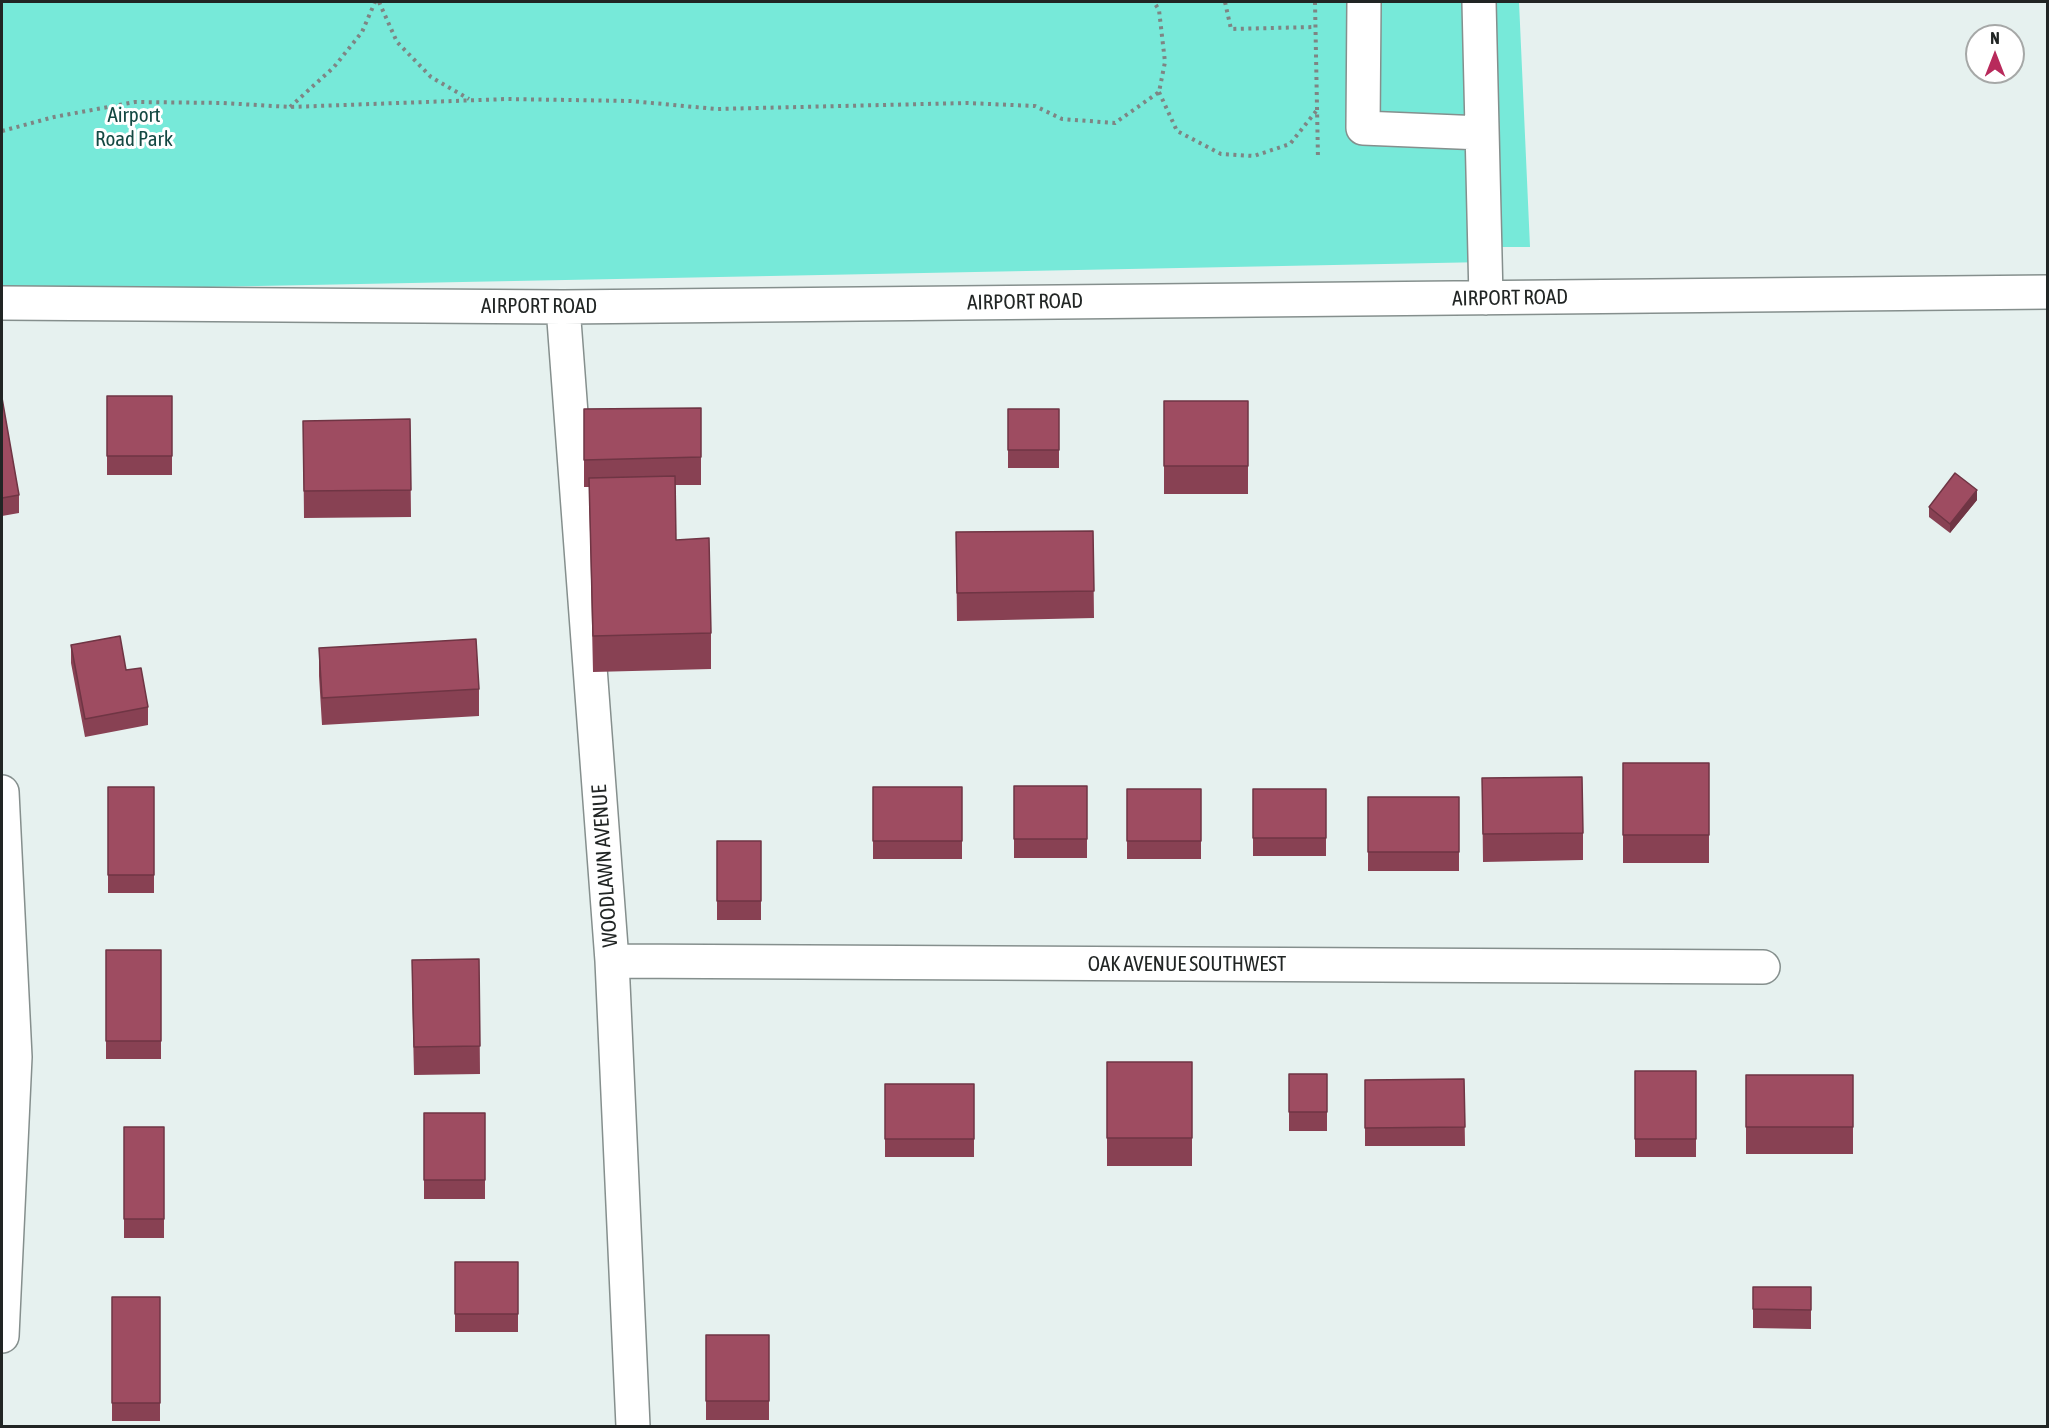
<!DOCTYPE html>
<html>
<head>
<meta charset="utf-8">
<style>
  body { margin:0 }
  #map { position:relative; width:2049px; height:1428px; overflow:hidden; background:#e6f1ef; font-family:"Asap Condensed",sans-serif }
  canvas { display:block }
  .frame { position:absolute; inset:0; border:3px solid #212524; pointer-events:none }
  .north { position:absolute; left:1965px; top:24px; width:60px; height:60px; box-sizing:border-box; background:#fff; border:2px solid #a6a8a7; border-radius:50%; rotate:0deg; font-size:16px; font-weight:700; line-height:24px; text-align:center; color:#212524 }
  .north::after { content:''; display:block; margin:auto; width:21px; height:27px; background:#b82a5b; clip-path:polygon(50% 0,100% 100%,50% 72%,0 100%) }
</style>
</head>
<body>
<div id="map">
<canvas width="2049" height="1428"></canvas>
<div class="frame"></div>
<div class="north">N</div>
</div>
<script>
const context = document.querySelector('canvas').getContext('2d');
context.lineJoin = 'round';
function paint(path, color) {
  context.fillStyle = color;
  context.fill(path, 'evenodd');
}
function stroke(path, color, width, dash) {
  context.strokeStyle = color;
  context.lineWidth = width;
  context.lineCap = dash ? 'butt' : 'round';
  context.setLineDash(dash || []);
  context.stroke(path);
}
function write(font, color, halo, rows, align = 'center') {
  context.font = font + ' "Asap Condensed",sans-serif';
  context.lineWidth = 6;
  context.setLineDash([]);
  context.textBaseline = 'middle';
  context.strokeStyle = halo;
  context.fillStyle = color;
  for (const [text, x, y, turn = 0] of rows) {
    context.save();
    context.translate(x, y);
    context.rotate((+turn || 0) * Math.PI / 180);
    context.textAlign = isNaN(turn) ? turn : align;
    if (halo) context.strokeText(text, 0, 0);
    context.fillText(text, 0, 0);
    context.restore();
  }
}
paint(new Path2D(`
  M2 2H1519L1530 247H1487V262L2 291Z`), '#77e9d9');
const minor = new Path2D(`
  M1364 2 1363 128 1482 133
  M1479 2 1486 298
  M2 303 563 307 2048 292
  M563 307 612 961 633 1426
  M2 792 15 1057 2 1336
  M612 961 1763 967`);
stroke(minor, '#858f8d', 36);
stroke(new Path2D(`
  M379 2 397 42 431 77 469 99
  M1225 2 1231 29 1315 27
  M1315 2 1318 159
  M1159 92 1177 131 1221 154 1254 156 1290 144 1317 110
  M290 107 334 67 362 32 375 2
  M2 131 54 117 135 102 223 103 290 107 507 99 631 101 716 109 967 103 1035 106 1062 119 1115 123 1159 92 1165 62 1159 10 1154 2`), '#7e8584', 4, [3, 4.5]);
stroke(minor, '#fff', 33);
paint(new Path2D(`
  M107 396H172V475H107Z
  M2 398 19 495V513L2 516Z
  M1164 401H1248V494H1164Z
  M701 408V485H675L676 540 711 633V669L593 672 589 487H584V409Z
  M1008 409H1059V468H1008Z
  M410 419 411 517 304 518 303 421Z
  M1977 500 1950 533 1929 517V507Z
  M1093 531 1094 618 957 621 956 532Z
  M71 645 126 670 148 707V725L85 737 71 663Z
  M319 648 479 689V716L322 725 319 676Z
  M1623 763H1709V863H1623Z
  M1482 778 1583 833V860L1483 862Z
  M1014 786H1087V858H1014Z
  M108 787H154V893H108Z
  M873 787H962V859H873Z
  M1127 789H1201V859H1127Z
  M1253 789H1326V856H1253Z
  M1368 797H1459V871H1368Z
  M717 841H761V920H717Z
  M106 950H161V1059H106Z
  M479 959 480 1074 414 1075 412 987Z
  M1107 1062H1192V1166H1107Z
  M1635 1071H1696V1157H1635Z
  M1289 1074H1327V1131H1289Z
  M1746 1075H1853V1154H1746Z
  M1464 1079 1465 1146H1365V1080Z
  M885 1084H974V1157H885Z
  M424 1113H485V1199H424Z
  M124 1127H164V1238H124Z
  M455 1262H518V1332H455Z
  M1753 1287H1811V1329L1753 1328Z
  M112 1297H160V1421H112Z
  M706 1335H769V1420H706Z`), '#884153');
paint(new Path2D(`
  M1977 490V500L1950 533V524Z`), '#6f3544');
const building = new Path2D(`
  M107 396H172V456H107Z
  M2 398 19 495 2 498Z
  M1164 401H1248V466H1164Z
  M701 408V457L584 460V409Z
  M1008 409H1059V450H1008Z
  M410 419 411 490 304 491 303 421Z
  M1955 473 1977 490 1950 524 1929 507Z
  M675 476 676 540 709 538 711 633 593 636 589 478Z
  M1093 531 1094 591 957 593 956 532Z
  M120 636 126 670 141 668 148 707 85 719 71 645Z
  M476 639 479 689 322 698 319 648Z
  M1623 763H1709V835H1623Z
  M1582 777 1583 833 1483 834 1482 778Z
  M1014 786H1087V839H1014Z
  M108 787H154V875H108Z
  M873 787H962V841H873Z
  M1127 789H1201V841H1127Z
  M1253 789H1326V838H1253Z
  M1368 797H1459V852H1368Z
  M717 841H761V901H717Z
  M106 950H161V1041H106Z
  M479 959 480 1046 414 1047 412 960Z
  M1107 1062H1192V1138H1107Z
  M1635 1071H1696V1139H1635Z
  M1289 1074H1327V1112H1289Z
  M1746 1075H1853V1127H1746Z
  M1464 1079 1465 1127 1365 1128V1080Z
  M885 1084H974V1139H885Z
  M424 1113H485V1180H424Z
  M124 1127H164V1219H124Z
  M455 1262H518V1314H455Z
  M1753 1287H1811V1310L1753 1309Z
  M112 1297H160V1403H112Z
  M706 1335H769V1401H706Z`);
paint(building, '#9e4c61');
stroke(building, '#6f3544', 1.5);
write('21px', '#144943', '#fff', [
  ["Airport",134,115],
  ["Road Park",134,139]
]);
write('21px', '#212524', '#fff', [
  ["AIRPORT ROAD",1510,298,-1],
  ["AIRPORT ROAD",1025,302,-1],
  ["AIRPORT ROAD",539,306],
  ["WOODLAWN AVENUE",605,866,-94],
  ["OAK AVENUE SOUTHWEST",1187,964]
]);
</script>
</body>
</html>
